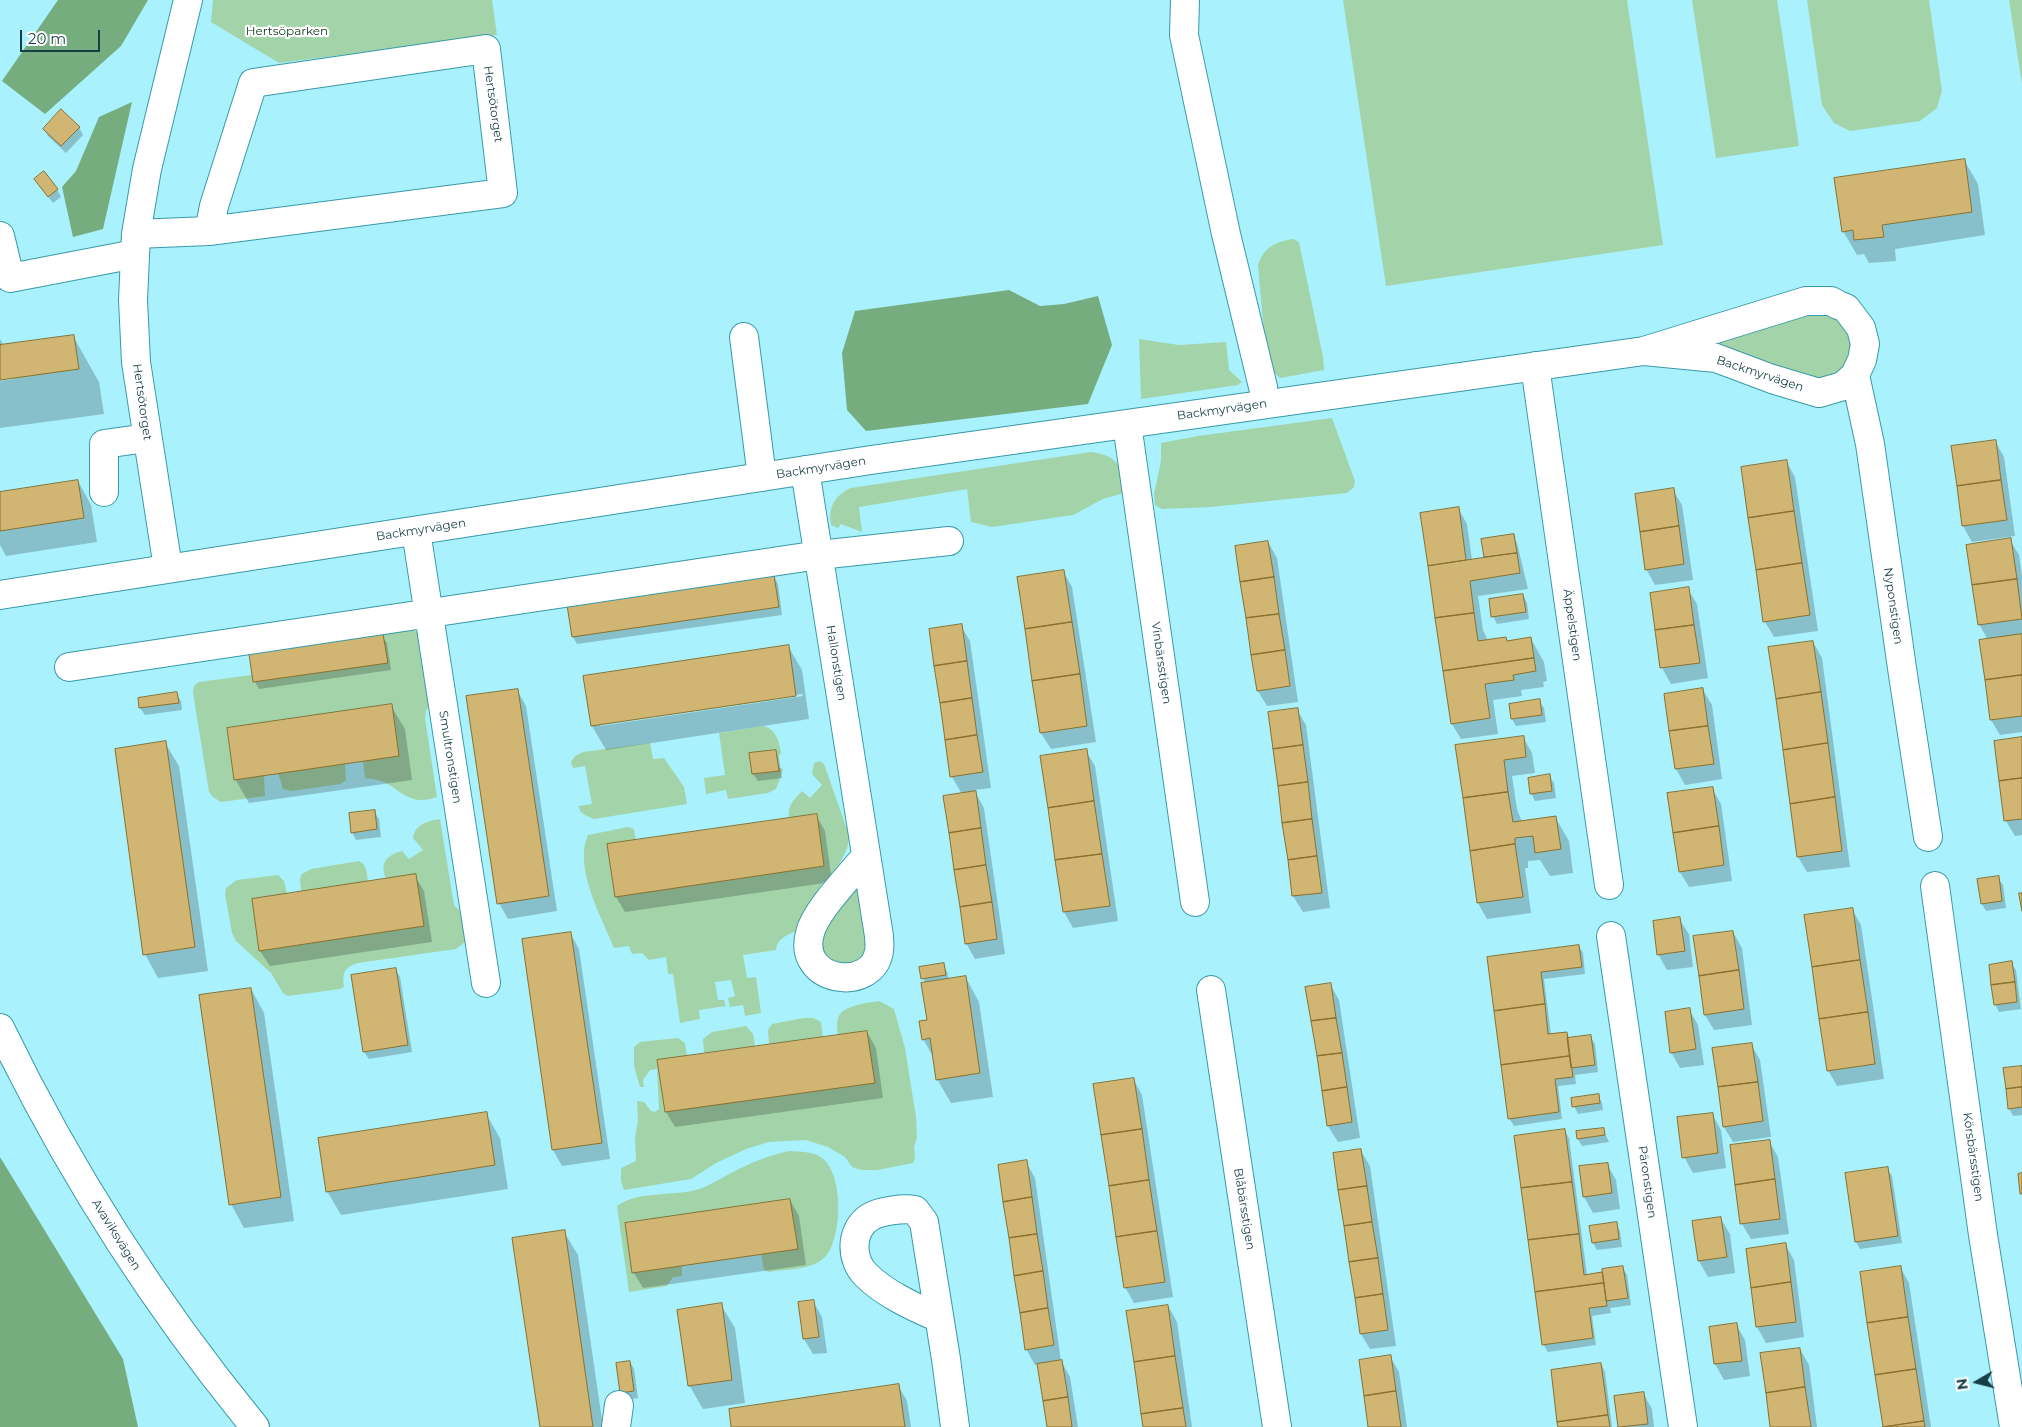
<!DOCTYPE html>
<html>
<head>
<meta charset="utf-8">
<style>
  body { margin:0 }
  #map { position:relative; width:2022px; height:1427px; overflow:hidden; background:#a9f1fd; font-family:Montserrat,sans-serif }
  canvas { display:block }
  .north { position:absolute; left:1952px; top:1357px; width:50px; height:50px; -webkit-text-stroke:4px #fff; paint-order:stroke; rotate:262deg; font-size:14px; font-weight:700; line-height:20px; text-align:center; color:#163e44 }
  .north::after { content:''; display:block; margin:auto; width:18px; height:22px; background:#163e44; clip-path:polygon(50% 0,100% 100%,50% 72%,0 100%) }
  .scale { position:absolute; left:20px; top:30px; width:80px; height:22px; box-sizing:border-box; border:2px solid #163e44; border-top:0; padding-left:6px; font-size:15px; line-height:18px; white-space:nowrap; color:#163e44; -webkit-text-stroke:4px #fff; paint-order:stroke }
</style>
</head>
<body>
<div id="map">
<canvas width="2022" height="1427"></canvas>
<div class="north">N</div>
<div class="scale">20 m</div>
</div>
<script>
const context = document.querySelector('canvas').getContext('2d');
context.lineJoin = 'round';
function paint(path, color) {
  context.fillStyle = color;
  context.fill(path, 'evenodd');
}
function stroke(path, color, width, dash) {
  context.strokeStyle = color;
  context.lineWidth = width;
  context.lineCap = dash ? 'butt' : 'round';
  context.setLineDash(dash || []);
  context.stroke(path);
}
function write(font, color, halo, rows, align = 'center') {
  context.font = font + ' Montserrat,sans-serif';
  context.lineWidth = 4.5;
  context.setLineDash([]);
  context.textBaseline = 'middle';
  context.strokeStyle = halo;
  context.fillStyle = color;
  for (const [text, x, y, turn = 0] of rows) {
    context.save();
    context.translate(x, y);
    context.rotate((+turn || 0) * Math.PI / 180);
    context.textAlign = isNaN(turn) ? turn : align;
    if (halo) context.strokeText(text, 0, 0);
    context.fillText(text, 0, 0);
    context.restore();
  }
}
paint(new Path2D(`
  M213 0H492L497 35 279 63 211 22Z
  M1343 0H1627L1663 245 1386 286Z
  M1692 0H1777L1799 146 1716 158Z
  M1807 0H1929L1942 91 1937 108 1920 121 1850 131 1834 123 1822 105Z
  M2009 0H2022V84Z
  M1293 239 1299 242 1323 357 1324 370 1280 378 1273 371 1266 356 1258 265C1264 247 1275 242 1293 239Z
  M1806 299 1858 321 1853 380 1815 393 1649 351Z
  M1139 339 1179 345 1226 342 1229 370 1242 382 1238 385 1141 399Z
  M1332 418 1355 481 1354 487 1347 493 1211 507 1162 509 1155 505 1154 494 1161 461V443L1198 436Z
  M1091 452C1119 456 1121 466 1127 492L1103 499 1073 515 992 527 971 522 967 489 859 507 862 532 841 524 838 528 831 525C828 507 835 495 851 488Z
  M412 630 417 632 423 645 431 705 426 710 425 718 437 797C414 805 406 796 388 784 382 780 372 779 365 778L363 761 391 704 227 728 234 780 264 775 265 796 221 802 213 797 209 792 193 693 194 686 199 682 252 675 254 682 387 663 383 634Z
  M763 726C776 729 779 741 781 753L779 756 777 757 775 750 750 753 752 774 778 771V768H781L783 770 776 789 768 793 728 799 726 790 706 794 704 778 725 775 719 733Z
  M650 743 653 759 664 758 684 787 687 804 594 819 585 815 580 811 579 806 592 804 585 766 573 768 571 762 575 756 583 752Z
  M820 761 824 764 849 835C850 852 835 869 827 883L823 882 803 916 799 930C789 934 777 938 776 950L743 955 747 978 756 977 761 1013 745 1016 743 1005 730 1007 728 998 735 996 731 980 715 982 718 1000H724L726 1006 699 1010 700 1019 680 1023 673 974H668L666 957 649 960 642 953 632 954 629 946 614 948C602 918 573 867 588 835L628 827 634 829 636 840 607 844 615 897 824 866 817 814 789 818C787 805 794 800 802 791L810 798 822 785 812 774 814 763Z
  M345 764 346 780 341 784 291 791 283 789 278 773Z
  M440 819 454 905 462 913 467 937 465 942 456 949 358 963C344 967 342 973 344 987L340 989 288 996 283 993 271 973 236 941 232 933 225 894 226 888 237 880 278 875 284 881 287 894 252 899 260 951 423 926C411 908 355 863 402 851L409 859 423 850 413 838C415 824 428 821 440 819Z
  M359 861C367 865 367 874 368 882L301 892 300 879 302 874 311 869Z
  M857 886 868 946 857 962 834 966 820 952 825 923Z
  M879 1001 894 1009 905 1048 916 1117 917 1138 914 1147 915 1158 913 1163 877 1170H862L852 1167 845 1157 828 1147 806 1140 769 1142 746 1149 716 1163 691 1179 624 1190 621 1181V1168L636 1161 635 1137 638 1121 637 1101 644 1102 651 1111 655 1112 659 1109 657 1069 650 1070 643 1080 644 1087H640L634 1066V1047L640 1042 678 1038 685 1043 687 1056 657 1060 665 1112 874 1083 867 1031 838 1035C837 1028 836 1020 840 1014 847 1005 868 1003 879 1001Z
  M804 1018H813L821 1022 823 1037 769 1044 768 1030 772 1024Z
  M746 1026 753 1034 755 1046 704 1053 703 1039 712 1032Z
  M789 1151C800 1152 813 1151 822 1158 844 1174 843 1240 824 1258 812 1270 786 1269 769 1272L764 1270 761 1254 798 1249 790 1199 625 1223 632 1273 682 1266V1276L673 1277 667 1286 629 1292 617 1206C636 1191 673 1196 696 1190 712 1185 726 1175 741 1168 757 1160 772 1155 789 1151Z`), '#a3d4a9');
paint(new Path2D(`
  M58 0H148L121 46 45 114 2 81Z
  M132 102 103 229 73 237 62 187 76 171 99 117Z
  M1009 290 1040 306 1064 304 1098 296 1112 345 1088 404 866 431 847 410 842 353 855 311Z
  M0 1157 123 1359 138 1427H0Z`), '#76ad7f');
paint(new Path2D(`
  M79 127 83 135 66 153 48 136 44 129Z
  M1964 160 1978 184 1985 235 1895 249 1896 261 1869 263 1864 254 1857 255 1843 231Z
  M36 180 57 189 61 197 53 203Z
  M73 336 99 382 104 414 0 428V381L14 379V377L0 379V339L4 346Z
  M1995 441 2004 457 2015 536 1972 542 1963 526 1953 447Z
  M1786 461 1795 477 1818 631 1774 637 1765 622Z
  M78 481 91 505 97 542 6 556 0 545V493Z
  M1673 490 1682 505 1693 580 1655 585 1646 569Z
  M1458 508 1467 524 1472 560 1485 558 1483 540 1513 535 1517 543 1528 589 1478 596 1483 630 1488 641 1508 642 1531 639 1544 662 1547 681 1543 682 1544 687 1521 690 1522 696 1493 700 1498 734 1461 739 1452 724 1421 514Z
  M2010 540 2019 555 2022 575V732L2000 735 1991 720 1988 640 1979 624Z
  M1268 542 1277 558 1298 702 1267 706 1258 691Z
  M1063 571 1072 587 1096 742 1051 749 1041 733 1018 578Z
  M774 577 778 584 782 615 577 644 573 637Z
  M1688 589 1697 604 1708 678 1671 684 1662 668 1651 594Z
  M1523 595 1527 603 1529 619 1497 624 1493 616Z
  M961 626 970 641 991 788 974 790 984 808 1005 954 975 959 966 943 962 794 952 777Z
  M382 636 387 643 391 670 259 689 255 682Z
  M1813 642 1822 658 1850 867 1807 872 1798 857Z
  M788 646 802 670 809 719 606 750 592 726 585 677ZM802 694 803 696 600 726V724Z
  M517 690 526 706 557 911 508 919 499 903Z
  M1703 690 1712 705 1722 779 1685 785 1676 769 1665 695Z
  M176 694 181 701 182 710 145 715 140 708Z
  M1539 701 1544 708 1546 722 1516 726 1512 719 1510 705Z
  M391 706 405 729 412 780 249 803 235 779Z
  M1297 710 1306 725 1330 908 1303 912 1293 896 1269 713Z
  M1523 737 1532 753 1535 773 1512 776 1517 809 1522 822 1555 817 1569 841 1573 873 1550 876 1540 860 1528 861V868H1525L1531 913 1487 919 1478 903 1457 746Z
  M2022 738V835L2015 836 2006 821Z
  M165 743 179 766 208 971 158 978 145 954Z
  M775 751 779 758 782 778 758 781 753 774 751 754Z
  M1086 751 1095 766 1118 921 1073 928 1064 912 1041 757Z
  M1549 776 1554 783 1556 798 1535 801 1531 793Z
  M1712 788 1721 804 1732 881 1689 887 1680 872Z
  M374 811 379 819 381 837 356 840 352 832Z
  M816 815 825 831 832 882 625 912 616 897Z
  M415 876 424 891 432 942 270 966 260 951Z
  M1998 878 2003 885 2006 908 1986 911 1982 904Z
  M1852 909 1861 925 1884 1079 1837 1086 1828 1070Z
  M1679 919 1689 934 1693 967 1667 970 1658 954Z
  M1733 932 1742 948 1752 1025 1714 1030 1705 1015Z
  M570 933 579 949 610 1159 562 1166 553 1150 523 940Z
  M1579 946 1583 953 1585 974 1544 979 1551 1035 1566 1033 1570 1039 1590 1036 1595 1044 1598 1072 1575 1075 1576 1084 1558 1086 1562 1119 1514 1126 1509 1118 1488 958Z
  M2011 963 2016 970 2021 1009 1999 1012 1995 1004Z
  M943 964 947 972 949 980 966 978 979 1002 993 1097 951 1103 937 1079 934 1058 923 1039 928 1021 925 984 921 968Z
  M395 969 400 977 412 1052 369 1059 364 1052 353 976Z
  M1330 984 1339 1000 1360 1138 1338 1142 1328 1126 1307 988Z
  M251 989 264 1013 294 1221 244 1228 231 1204Z
  M1689 1009 1698 1025 1704 1065 1680 1068 1671 1052Z
  M867 1032 876 1048 883 1098 675 1127 666 1112Z
  M1751 1044 1760 1060 1771 1137 1733 1142 1724 1127Z
  M2022 1067V1115L2013 1116 2009 1108Z
  M1133 1079 1142 1095 1173 1297 1134 1303 1125 1287Z
  M1598 1096 1602 1103 1603 1110 1578 1114 1574 1106Z
  M486 1114 500 1138 508 1189 341 1215 327 1191Z
  M1712 1114 1721 1130 1726 1168 1693 1173 1684 1157Z
  M1603 1129 1609 1142 1582 1146 1578 1139Z
  M1565 1131 1569 1138 1587 1275 1604 1273 1622 1267 1627 1275 1631 1305 1610 1308 1611 1313 1592 1316 1596 1345 1548 1352 1543 1344Z
  M1769 1141 1778 1157 1789 1234 1751 1239 1742 1224Z
  M1361 1151 1370 1166 1396 1346 1370 1349 1361 1334Z
  M1026 1162 1035 1178 1061 1361 1070 1377 1078 1427H1048L1039 1364 1035 1365 1026 1349Z
  M1607 1164 1616 1180 1620 1209 1593 1213 1584 1197 1580 1167Z
  M1887 1168 1892 1176 1902 1243 1860 1249 1856 1242Z
  M790 1200 799 1216 806 1265 643 1288 634 1273Z
  M1721 1219 1730 1234 1735 1273 1708 1277 1699 1261 1694 1222Z
  M1616 1224 1620 1231 1622 1247 1597 1250 1593 1243Z
  M564 1232 578 1255 603 1427H541Z
  M1785 1244 1794 1260 1804 1337 1766 1343 1757 1327 1747 1250Z
  M1900 1267 1909 1283 1931 1427H1884Z
  M813 1301 822 1317 827 1353 813 1354 804 1339Z
  M721 1305 735 1328 745 1403 703 1409 689 1385Z
  M1168 1306 1177 1322 1192 1427H1144Z
  M1736 1324 1745 1340 1750 1376 1724 1380 1715 1364 1710 1328Z
  M1800 1349 1809 1365 1817 1427H1771Z
  M1390 1356 1399 1372 1407 1427H1369Z
  M630 1362 634 1369 638 1398 626 1400 621 1393Z
  M1601 1364 1605 1372 1612 1427H1559Z
  M898 1385 907 1401 911 1427H733Z
  M1643 1393 1652 1409 1654 1427H1619L1615 1397Z`), '#0003');
const building = new Path2D(`
  M61 109 80 127 61 146 43 129Z
  M1965 159 1972 212 1882 225 1884 237 1854 240 1853 230 1842 232 1834 178Z
  M44 171 58 189 48 197 34 179Z
  M74 335 79 369 0 380V345Z
  M1996 440 2001 480 1957 486 1951 446Z
  M1787 460 1794 511 1748 518 1741 467Z
  M78 480 84 518 0 531V492Z
  M2001 480 2007 520 1962 526 1957 486Z
  M1674 488 1679 526 1640 532 1635 494Z
  M1459 507 1466 560 1428 566 1420 513Z
  M1794 511 1802 563 1756 570 1748 518Z
  M1679 526 1684 564 1645 570 1640 532Z
  M1514 534 1517 553 1484 557 1481 539Z
  M2011 538 2017 579 1972 585 1966 545Z
  M1268 541 1274 577 1240 582 1235 546Z
  M1517 553 1520 573 1470 581 1474 613 1435 618 1428 566Z
  M1802 563 1810 615 1763 622 1756 570Z
  M1064 570 1072 622 1025 629 1017 577Z
  M774 575 779 607 572 637 567 605Z
  M1274 577 1279 614 1246 618 1240 582Z
  M2017 579 2022 619 1978 625 1972 585Z
  M1689 587 1694 625 1655 630 1650 593Z
  M1523 594 1526 612 1491 617 1489 599Z
  M1474 613 1478 641 1506 637 1507 641 1531 637 1534 658 1443 671 1435 618Z
  M1279 614 1285 650 1251 655 1246 618Z
  M1072 622 1080 674 1032 681 1025 629Z
  M962 624 967 661 934 666 929 629Z
  M1694 625 1700 663 1660 668 1655 630Z
  M383 634 388 663 253 682 249 654Z
  M2022 634V675L1985 680 1979 640Z
  M1813 641 1821 692 1776 699 1768 647Z
  M789 645 796 696 591 726 583 676Z
  M1285 650 1290 686 1257 691 1251 655Z
  M1534 658 1536 671 1513 675 1514 680 1485 684 1490 718 1451 724 1443 671Z
  M967 661 972 698 940 703 934 666Z
  M1080 674 1087 726 1040 733 1032 681Z
  M2022 675V716L1990 720 1985 680Z
  M1703 688 1708 726 1669 731 1664 694Z
  M518 689 549 896 497 904 466 696Z
  M177 692 179 703 139 708 138 698Z
  M1821 692 1828 743 1783 750 1776 699Z
  M972 698 977 735 945 740 940 703Z
  M1540 699 1542 715 1511 719 1509 704Z
  M392 704 399 756 234 780 227 728Z
  M1298 708 1303 745 1273 749 1268 712Z
  M1708 726 1714 764 1675 769 1669 731Z
  M977 735 983 772 950 777 945 740Z
  M1524 736 1526 757 1504 760 1508 792 1463 798 1455 745Z
  M2022 737V778L1999 781 1994 741Z
  M166 741 195 947 143 955 115 749Z
  M1828 743 1835 797 1790 804 1783 750Z
  M1303 745 1308 782 1278 786 1273 749Z
  M1087 749 1094 801 1048 808 1040 756Z
  M776 750 779 771 752 774 749 753Z
  M1550 774 1552 791 1530 794 1528 778Z
  M2022 778V819L2004 821 1999 781Z
  M1308 782 1312 819 1282 823 1278 786Z
  M1713 787 1719 826 1673 833 1667 793Z
  M976 791 981 828 949 833 943 796Z
  M1508 792 1513 822 1556 816 1561 849 1535 853 1533 836 1515 838V844L1470 851 1463 798Z
  M1835 797 1842 851 1797 857 1790 804Z
  M1094 801 1102 854 1055 860 1048 808Z
  M375 810 377 829 351 833 349 813Z
  M817 814 824 866 615 897 607 844Z
  M1312 819 1317 856 1288 860 1282 823Z
  M1719 826 1724 865 1679 872 1673 833Z
  M981 828 986 865 954 870 949 833Z
  M1515 844 1523 897 1477 903 1470 851Z
  M1102 854 1110 906 1063 912 1055 860Z
  M1317 856 1322 893 1292 896 1288 860Z
  M986 865 992 902 960 907 954 870Z
  M416 874 424 926 259 951 252 899Z
  M1999 876 2002 901 1981 904 1977 879Z
  M2019 893H2022V911Z
  M992 902 997 939 965 944 960 907Z
  M1853 908 1860 960 1812 967 1804 915Z
  M1680 917 1685 951 1657 955 1653 921Z
  M1733 931 1739 970 1699 976 1693 936Z
  M571 932 602 1143 552 1150 522 939Z
  M1579 945 1582 967 1541 972 1545 1004 1494 1011 1487 957Z
  M1860 960 1868 1012 1819 1019 1812 967Z
  M2012 961 2015 982 1991 985 1989 965Z
  M944 963 946 975 921 979 919 967Z
  M396 968 408 1045 363 1052 351 975Z
  M1739 970 1744 1009 1704 1015 1699 976Z
  M966 976 980 1073 936 1080 930 1038 922 1040 919 1021 927 1020 921 983Z
  M2015 982 2017 1002 1994 1005 1991 985Z
  M1331 983 1336 1018 1311 1021 1305 987Z
  M251 988 281 1197 229 1205 199 995Z
  M1545 1004 1548 1034 1567 1032 1570 1056 1501 1065 1494 1011Z
  M1690 1008 1696 1049 1670 1053 1665 1012Z
  M1868 1012 1875 1064 1827 1071 1819 1019Z
  M1336 1018 1342 1053 1317 1056 1311 1021Z
  M867 1031 875 1083 665 1112 657 1060Z
  M1591 1035 1595 1065 1571 1068 1567 1038Z
  M1752 1043 1758 1082 1718 1087 1712 1048Z
  M1342 1053 1347 1087 1322 1091 1317 1056Z
  M1570 1056 1573 1077 1555 1079 1559 1112 1508 1119 1501 1065Z
  M2022 1066V1087L2006 1089 2003 1068Z
  M1134 1078 1142 1129 1101 1135 1093 1084Z
  M1758 1082 1763 1121 1723 1127 1718 1087Z
  M1347 1087 1352 1122 1327 1126 1322 1091Z
  M2022 1087V1107L2008 1109 2006 1089Z
  M1599 1094 1600 1103 1572 1107 1571 1098Z
  M487 1112 495 1165 326 1192 318 1138Z
  M1713 1113 1718 1153 1682 1158 1677 1117Z
  M1604 1128 1605 1135 1577 1139 1576 1131Z
  M1142 1129 1149 1180 1109 1186 1101 1135Z
  M1565 1129 1572 1182 1521 1188 1514 1136Z
  M1770 1140 1775 1179 1735 1185 1730 1145Z
  M1361 1149 1367 1186 1338 1190 1333 1153Z
  M1027 1160 1032 1197 1003 1202 998 1165Z
  M1608 1163 1612 1193 1583 1197 1579 1166Z
  M1888 1167 1898 1236 1855 1242 1845 1173Z
  M2022 1173V1194H2020L2018 1174Z
  M1775 1179 1780 1219 1740 1224 1735 1185Z
  M1149 1180 1157 1231 1116 1237 1109 1186Z
  M1572 1182 1579 1234 1528 1240 1521 1188Z
  M1367 1186 1372 1222 1344 1226 1338 1190Z
  M1032 1197 1037 1234 1009 1238 1003 1202Z
  M790 1199 798 1249 632 1273 625 1223Z
  M1721 1217 1727 1257 1698 1261 1692 1221Z
  M1372 1222 1378 1258 1349 1262 1344 1226Z
  M1617 1222 1619 1239 1592 1243 1589 1226Z
  M565 1230 571 1272 593 1427H540L512 1238Z
  M1157 1231 1165 1282 1124 1288 1116 1237Z
  M1037 1234 1043 1271 1014 1276 1009 1238Z
  M1579 1234 1584 1275 1602 1272 1604 1283 1535 1292 1528 1240Z
  M1786 1243 1791 1282 1751 1288 1746 1249Z
  M1378 1258 1383 1294 1355 1298 1349 1262Z
  M1623 1266 1628 1298 1606 1301 1602 1269Z
  M1901 1266 1908 1317 1867 1323 1860 1272Z
  M1043 1271 1048 1308 1020 1313 1014 1276Z
  M1791 1282 1796 1322 1756 1327 1751 1288Z
  M1604 1283 1607 1306 1589 1308 1593 1338 1542 1345 1535 1292Z
  M1383 1294 1388 1330 1360 1334 1355 1298Z
  M814 1300 819 1337 803 1339 798 1302Z
  M722 1303 732 1380 688 1386 677 1310Z
  M1168 1305 1175 1356 1134 1362 1126 1311Z
  M1048 1308 1054 1345 1025 1350 1020 1313Z
  M1908 1317 1916 1369 1875 1375 1867 1323Z
  M1737 1323 1742 1361 1714 1364 1709 1327Z
  M1800 1348 1805 1387 1766 1393 1760 1353Z
  M1391 1355 1396 1391 1364 1396 1359 1360Z
  M1175 1356 1183 1408 1141 1414 1134 1362Z
  M1062 1360 1068 1397 1043 1401 1037 1364Z
  M630 1361 634 1391 620 1393 616 1363Z
  M1601 1363 1608 1415 1557 1422 1551 1370Z
  M1916 1369 1924 1421 1883 1427 1875 1375Z
  M899 1384 905 1427H731L729 1409Z
  M1805 1387 1811 1427H1770L1766 1393Z
  M1396 1391 1401 1427H1368L1364 1396Z
  M1644 1392 1648 1424 1618 1427 1614 1396Z
  M1068 1397 1072 1427H1047L1043 1401Z
  M1183 1408 1186 1427H1143L1141 1414Z
  M1608 1415 1610 1427H1558L1557 1422Z
  M1924 1421 1925 1427H1883Z`);
paint(building, '#d1b673');
stroke(building, '#89702c', 1);
const minor = new Path2D(`
  M1185 0 1184 35 1226 234 1263 387
  M136 234 209 231 503 193 486 49 253 83 214 206 209 231
  M0 236 10 278 135 254
  M744 337 762 477
  M1535 366 1609 885
  M1855 375 1870 444 1903 675 1928 837
  M1127 424 1195 902
  M805 470 879 936C879 940 880 946 879 951 873 993 796 983 810 933 815 911 851 875 866 856
  M104 492V444L147 438
  M416 531 486 983
  M168 568 136 362 133 300 136 234 147 169 188 0
  M0 595 871 460 1644 351 1806 301H1831L1838 305 1846 308 1861 328 1865 344 1862 360 1855 375 1843 386 1819 393 1772 379 1716 358 1644 351
  M69 667 819 555 949 541
  M1935 886 1983 1235 2014 1427
  M1611 936 1683 1427
  M1211 990 1277 1427
  M0 1028C69 1171 155 1305 255 1427
  M939 1318C914 1307 885 1294 866 1275 850 1259 850 1230 870 1217 880 1211 903 1208 915 1210L924 1222 946 1359 955 1427
  M616 1427 619 1405`);
stroke(minor, '#389aa8', 30);
stroke(minor, '#fff', 28);
write('12px', '#0f3819', '#fff', [
  ["Hertsöparken",287,31]
]);
write('12px', '#163e44', '#fff', [
  ["Hertsötorget",493,104,82],
  ["Backmyrvägen",1760,374,18],
  ["Hertsötorget",142,402,82],
  ["Backmyrvägen",1222,410,-8],
  ["Backmyrvägen",821,468,-9],
  ["Backmyrvägen",421,530,-9],
  ["Nyponstigen",1893,606,82],
  ["Äppelstigen",1572,625,82],
  ["Hallonstigen",836,663,81],
  ["Vinbärsstigen",1161,663,82],
  ["Smultronstigen",450,757,81],
  ["Körsbärsstigen",1973,1157,82],
  ["Päronstigen",1647,1182,82],
  ["Blåbärsstigen",1244,1209,81],
  ["Avaviksvägen",116,1235,58]
]);
</script>
</body>
</html>
